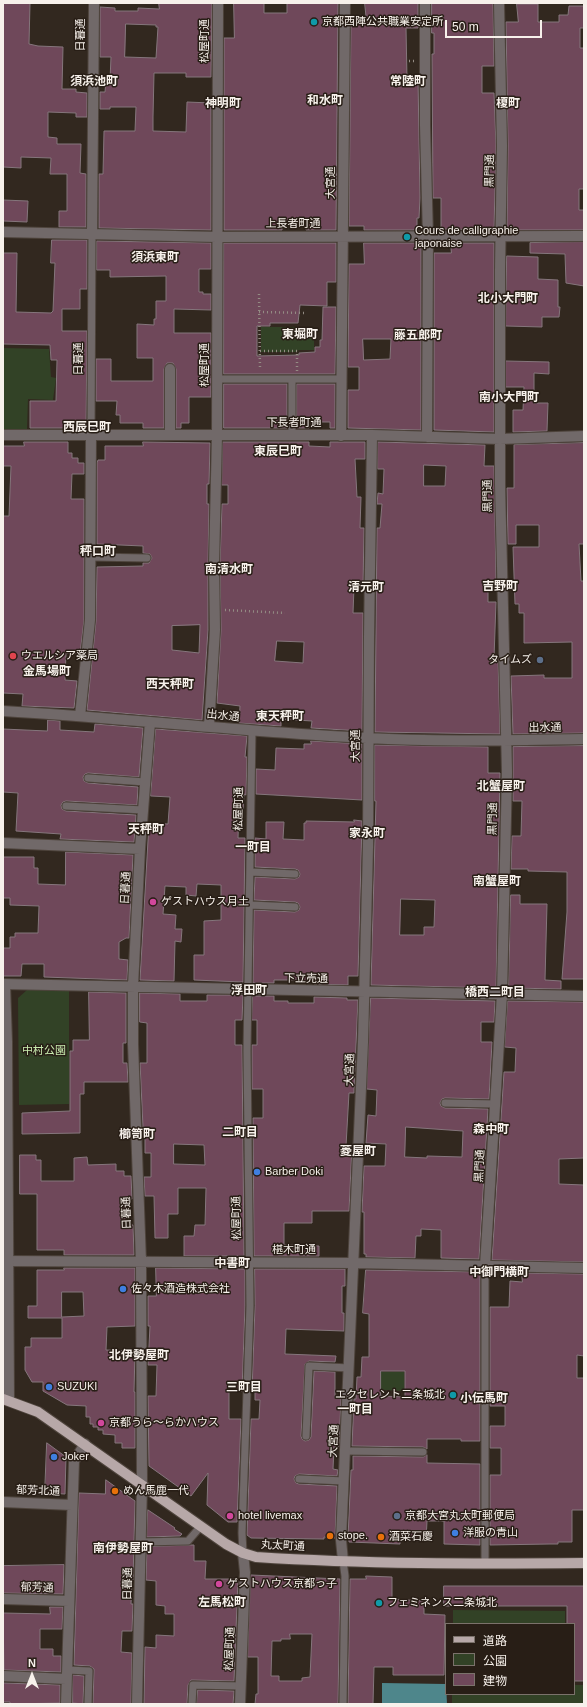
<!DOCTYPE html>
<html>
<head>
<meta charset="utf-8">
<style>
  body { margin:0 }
  #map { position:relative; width:587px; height:1707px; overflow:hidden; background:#32281f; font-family:Helvetica,"Noto Sans JP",sans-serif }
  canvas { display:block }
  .frame { position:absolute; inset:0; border:4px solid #f7f1eb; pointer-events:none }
  .legend { position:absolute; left:445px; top:1623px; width:130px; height:72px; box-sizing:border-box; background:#281e16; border:1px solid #7b726b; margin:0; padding:5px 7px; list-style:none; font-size:12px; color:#f7f1eb }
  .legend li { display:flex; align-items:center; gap:8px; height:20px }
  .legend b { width:20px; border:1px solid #7b726b }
  .north { position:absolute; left:12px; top:1655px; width:40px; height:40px; -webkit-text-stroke:3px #281e16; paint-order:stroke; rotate:0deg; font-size:11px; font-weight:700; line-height:16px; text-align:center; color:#f7f1eb }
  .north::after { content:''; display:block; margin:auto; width:14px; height:18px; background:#f7f1eb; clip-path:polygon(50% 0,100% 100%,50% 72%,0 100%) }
  .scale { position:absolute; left:445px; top:20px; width:97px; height:18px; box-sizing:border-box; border:2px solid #f7f1eb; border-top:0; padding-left:5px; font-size:12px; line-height:14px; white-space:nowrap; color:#f7f1eb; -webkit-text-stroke:3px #281e16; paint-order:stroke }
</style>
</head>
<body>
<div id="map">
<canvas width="587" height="1707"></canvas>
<div class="frame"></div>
<ul class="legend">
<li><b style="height:5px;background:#b7a8a8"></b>道路</li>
<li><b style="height:11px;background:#324226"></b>公園</li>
<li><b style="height:11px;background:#6f485a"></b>建物</li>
</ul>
<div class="north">N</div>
<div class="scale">50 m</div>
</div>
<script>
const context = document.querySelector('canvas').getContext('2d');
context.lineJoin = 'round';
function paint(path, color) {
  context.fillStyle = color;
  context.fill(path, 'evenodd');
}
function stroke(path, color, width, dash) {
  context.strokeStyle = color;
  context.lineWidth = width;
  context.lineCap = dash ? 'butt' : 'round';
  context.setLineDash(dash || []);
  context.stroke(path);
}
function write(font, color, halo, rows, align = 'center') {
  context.font = font + ' Helvetica,"Noto Sans JP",sans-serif';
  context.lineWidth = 3;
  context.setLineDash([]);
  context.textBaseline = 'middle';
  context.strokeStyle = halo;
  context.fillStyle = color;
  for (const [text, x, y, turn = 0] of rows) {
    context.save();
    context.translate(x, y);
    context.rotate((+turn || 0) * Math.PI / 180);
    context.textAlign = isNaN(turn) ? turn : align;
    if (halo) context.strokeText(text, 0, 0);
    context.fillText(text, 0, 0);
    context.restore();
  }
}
paint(new Path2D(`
  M261 327H314V350H298L297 352H261Z
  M3 348 49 349 51 377 56 378 53 400 28 399 27 429H3Z
  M27 990H69V1104L19 1105 18 998Z
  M381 1372H404V1391L381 1390Z
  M453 1610 565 1611V1624H453Z
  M574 1685H584V1704H452V1694H574Z`), '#324226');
paint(new Path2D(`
  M382 1683 446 1684 447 1704H382Z`), '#4e868b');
const building = new Path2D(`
  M3 3H30L29 44 38 46 63 47 62 89H76V92L87 93V117H76V113L48 112V137L57 138V144H81L80 173 86 174V227H59V211H67V174H50L51 158 21 157V168L3 167Z
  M159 3H212L211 77H186V73H154L153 117V131L186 132 187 102 211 103V230L99 228V174H103L104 131H135L136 107H110V109H100V92H105L106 80H110L111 57H100V7L115 8V11H138V8L159 9ZM126 24 156 25V27H158L156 58 125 57Z
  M234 3H264V13H287V3H338L336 230H306V222L282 221V230H224V38H234Z
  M365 3H418V28H406L407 79H418L420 198 419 218H417V230H364V226H349L351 20H366Z
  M432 3H493L494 66H482V93H494L496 146 494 230 441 229V198H433L432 54H434V33H432Z
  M517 4H538V22H559V15H568L569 6H584V28H580V48H584V189H579V210H584V230H507L508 146 506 22H518Z
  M3 200 28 201 27 222 3 221Z
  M52 240H87V289H80V309H62V331H87L86 428H30V401H56L57 360H51L50 345 3 344V253H17L16 312 51 313 53 311 55 263H51Z
  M97 241 211 243V269H199V292H203V294H211V310L174 309V333H211V397H189V423H181V428H176V369L173 363H167L164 369V428H143V423H120V415H116L117 401H96V359H111V381H153V358H137V324L154 325V319H156V301H166V276L110 277V270H97Z
  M584 242V286L566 283 565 254 530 253V243Z
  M224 243H336V282H327V306L300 305 298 323H270V326H257V356L299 355V353L315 352V347H320V340H322L323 307H336L335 374H224Z
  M364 243H421V430L348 428V390H359V367H348L349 264H364ZM363 339H391L390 359 364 360Z
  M451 243H494V432L434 430V253H451Z
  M507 256 538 257V279L558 280V307H560L559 317H542V327L506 326Z
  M506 361 549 362V374L534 373V403H548L547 431 513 432V410H523L524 387H506Z
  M224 384H287V428H224Z
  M297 384H335V428H330V422H309V428H297Z
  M24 442H68V453H72V458H78V463H84V474H72L71 499H84V620L80 654 66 653 65 680 77 681 74 708 22 706 23 694 3 693V516H9L11 466H3V446H24Z
  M143 442 210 443 209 484H207V504H209L208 564V630L202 720 87 710 96 621 97 567 143 566V563H149L152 558 150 554 143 553V546L97 544V463L98 460H105V446H143ZM200 625 199 653 172 650V626Z
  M223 442H309V446L330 447V442H365V459H355L357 497H361L360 528H364L363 587H354L353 613H363L362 731 311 728 312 721 281 719V726L239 723 240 706 217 703 221 630 220 564 222 504H228V485H222ZM277 641 304 642 303 663 275 661Z
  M378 442 485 445 484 466H494L496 582H488V602H496L494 658H498L500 734 375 732 377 528H380L382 504H377L378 493 383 494 384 469H378ZM424 465 446 466 445 486H424Z
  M584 443V544H579L581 581H584V733L513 734 511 676 544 675V678H572V642L524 643V613H519V604H515L513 547H539V525H516V544H508L507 488H514V445Z
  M48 720 60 721V730L94 732 95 724 143 728 139 777 88 773 85 774 83 777 84 781 88 783 138 787 137 805 66 801 63 802 61 805 62 809 66 811 136 815 134 842 60 839 61 834 16 831 18 793 3 792V729L47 731Z
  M156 729 247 736 245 757H247L246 795 244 794 243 810 239 809 238 838H245L243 982 194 980V955H204V921L221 920V885L197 884 196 896 186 895V887L165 886 163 914 176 915 175 929H182L181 942 175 941 174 981 140 980 149 823 168 824 170 797 151 796Z
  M311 741 362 744V800L256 794V769L275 770 276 748 304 749V744H311Z
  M375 745 488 747V773H500L496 988 371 985 376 801H375ZM401 899 435 900 434 927H424V935H400Z
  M584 746V979H562L567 912V872L528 871V869H511L512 836H521L522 801H513V747Z
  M354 820 362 821 358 976H348V985L314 984V981L296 980H274V983H253L254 910 295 912 299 910 300 907 298 903 295 902 254 900 255 877 295 879 299 877 300 874 298 870 295 869 255 867V838L266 839V822H284L283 839 304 840V823H306V821L354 822Z
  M66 852 133 855 129 938H126L119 942V959L128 960 127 980 44 977V964H22L21 976H3V948H10V937H15V933H38L39 906 10 905V898H3V857H34V868H38V884L65 885Z
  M511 895H520V904H547L545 980 561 981V989L509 988Z
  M89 992 126 993V1043H123V1063H127L128 1082H84V1094H80V1133L22 1134V1113L70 1111V1051H73V1040H89Z
  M140 993 180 994V1001H207V995H243L242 1020H235V1045H242L244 1256H184V1236H194L195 1225H205L206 1188H178V1214H168V1238H155L154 1196H145L144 1177H151V1153H145V1127H143L140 1063H147V1023L140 1022ZM174 1144 204 1145 205 1165 174 1164Z
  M253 996H274V1001H288V1003H314V997L347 998V1000H358L354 1089V1093H349L346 1146H352L349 1211H312V1223H284V1245L319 1246V1256H254L253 1118H263V1089H252V1045H257V1020H252Z
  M371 998 495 1001 494 1022H481V1042H492L489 1099 445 1098 442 1099 440 1103 441 1106 445 1108 488 1109 479 1259 441 1258V1230L421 1229V1236H416L415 1258 366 1257V1254H364V1212H362L364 1166H385L386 1144 366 1143 368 1115 376 1116 377 1090 367 1089ZM406 1127 463 1131 462 1157 427 1156V1158L405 1157Z
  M508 1001 584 1002V1158L559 1159V1184L584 1185V1262L492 1260 504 1072H515L516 1048 505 1047Z
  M20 1155H36V1160H41V1181H74V1158L87 1157 88 1165 116 1164V1171H124V1176H131L132 1199 125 1200 126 1225H133L134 1255H64V1250H37V1194H20Z
  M64 1268H135V1326L107 1327 106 1350 135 1351 134 1392H135V1448H122V1443H115V1435L103 1434V1430H98V1427H93V1424H90V1417H86V1406L67 1405 43 1391V1382H32L25 1370V1347H31V1338H62V1318H28V1306H37V1270H64ZM62 1292H83L84 1316 62 1317Z
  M156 1268 245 1269V1306L242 1391 229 1390V1419H241L237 1522H228L207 1505 208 1473 191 1496 149 1466 148 1396H156L157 1365H148L150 1326H148V1296H156Z
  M255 1269H345V1286H342V1313H344V1331L286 1329 285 1354 336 1356 335 1362 309 1361 305 1364 301 1436 302 1439 305 1441 309 1440 311 1437 314 1371 335 1372V1398H341L339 1447H334L333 1469 338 1470 337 1476 299 1474 295 1476 294 1479 296 1483 299 1484 337 1486 335 1538 324 1537V1539L251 1538 247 1535 251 1419H259L260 1400H255V1392L252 1391 255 1306Z
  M366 1270 480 1272V1441H461V1439H427V1449L423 1447 352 1446 354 1399H356L357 1377H361L362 1357H369V1314L363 1313ZM381 1371H405V1397L381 1396Z
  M522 1273 584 1274V1356L577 1355V1378H584V1510H572V1542H558V1544H550L490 1545V1475H501V1448H490V1426H505V1406H490V1307H509L510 1281 522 1282Z
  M47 1443 66 1457 65 1494 45 1493Z
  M427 1455V1463L480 1464V1545L444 1544V1521H427L426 1541 400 1540V1544L349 1542V1538H348L351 1470H353V1456L423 1457Z
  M106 1480 135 1501 133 1580H132L131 1604H133L132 1631H122L121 1652 132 1653 131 1704H93L94 1669 90 1666 74 1665 79 1493 105 1494Z
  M148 1510 175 1528 174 1529 182 1534 180 1536 147 1537Z
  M191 1545H194V1561H206L205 1579H238L234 1681 191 1680 188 1685 187 1704H144L145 1647 156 1648V1635L174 1636V1614H165V1606L156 1605V1581L146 1580 147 1547Z
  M64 1565 63 1594 3 1593V1566Z
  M251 1575 340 1579 338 1704H255L256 1694H258V1657H248ZM290 1634H312L310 1677 302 1678V1681H279V1676H271L272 1641H281V1639H290Z
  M366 1576 392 1577V1599L424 1601V1614L445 1615 444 1675H393V1667H374L373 1704H348L350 1579H366Z
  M444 1586H584V1681H574V1624H567V1606H444Z
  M50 1607H63L62 1629H40V1649H53V1656H61V1672L4 1670 3 1613 50 1614Z
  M73 1675 84 1676 83 1704 73 1703Z
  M4 1683 60 1685V1703L10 1704V1702H3Z
  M198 1690 234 1691 233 1704H197Z`);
paint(building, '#6f485a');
stroke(building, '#85767c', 1);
const service = new Path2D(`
  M217 379H341
  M292 379V435
  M91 435 92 234
  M90 557 147 558
  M88 778 145 782
  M66 806 143 810
  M250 872 295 874
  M250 905 295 907
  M445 1103 495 1104
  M306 1436 309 1366 349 1368
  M346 1451 423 1452
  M299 1479 344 1481
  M141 1542 188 1541 201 1526
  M243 1553 242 1533 250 1306 247 1051 252 731
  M485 1564V1266
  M67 1670 89 1671 88 1704
  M192 1704 193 1685 241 1686
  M343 1704 345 1576 343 1561`);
const minor = new Path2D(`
  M425 3V125L428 237 427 437
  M3 232 217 237 584 236
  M92 234 94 3
  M170 369V435
  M3 435H372L500 439 584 436
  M341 436 345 3
  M3 711C124 718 245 732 367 738 439 742 512 740 584 739
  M80 716 90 620 91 435
  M209 727 215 630 214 564 217 435 218 3
  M3 843 140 849
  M3 984 584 996
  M3 1261 354 1263 584 1268
  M485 1266 502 994 507 772 500 484V270L502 146 499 3
  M3 1502 72 1505
  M343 1561 341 1540 363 1042 368 847 369 636 372 435
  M3 1599 69 1601
  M3 1676 66 1679
  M66 1704 74 1461 85 1444
  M137 1704 142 1484 141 1262 133 1044V986L140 849 150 722
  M240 1704 245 1572 243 1553`);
const tertiary = new Path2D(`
  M5 984 7 1042
  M3 1039 7 1042 9 1400`);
const primary = new Path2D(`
  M3 1399 38 1412 226 1544 243 1553 256 1557C365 1564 475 1564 584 1563`);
stroke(service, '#4e443c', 9);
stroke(minor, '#4e443c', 12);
stroke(tertiary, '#4e443c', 12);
stroke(primary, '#4e443c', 12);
stroke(new Path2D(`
  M409 61H415
  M259 294 260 369
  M259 312 307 313
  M260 351H297V371
  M225 610 285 613`), '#948c84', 2.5, [1, 3]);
stroke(service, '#716969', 7);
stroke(minor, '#716969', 10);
stroke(tertiary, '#716969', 10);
stroke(primary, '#b7a8a8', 10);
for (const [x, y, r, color] of [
  [314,22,4,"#0f9aa8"],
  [407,237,4,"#0f9aa8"],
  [13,656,4,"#e0444e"],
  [540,660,4,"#5c6f8a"],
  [153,902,4,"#d1479c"],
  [257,1172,4,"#3f7fe0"],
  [123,1289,4,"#3f7fe0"],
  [49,1387,4,"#3f7fe0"],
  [453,1395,4,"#0f9aa8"],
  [101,1423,4,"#d1479c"],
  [54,1457,4,"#3f7fe0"],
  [115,1491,4,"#e8710a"],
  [230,1516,4,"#d1479c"],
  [397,1516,4,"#5c6f8a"],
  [455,1533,4,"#3f7fe0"],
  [330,1536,4,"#e8710a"],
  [381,1537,4,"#e8710a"],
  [219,1584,4,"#d1479c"],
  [379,1603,4,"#0f9aa8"]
]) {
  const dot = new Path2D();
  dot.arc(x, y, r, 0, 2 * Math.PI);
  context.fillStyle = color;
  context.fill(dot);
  stroke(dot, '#281e16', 1.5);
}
write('11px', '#f7f1eb', '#281e16', [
  ["京都西陣公共職業安定所",322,22],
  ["Cours de calligraphie",415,231],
  ["japonaise",415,244],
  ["ウエルシア薬局",21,656],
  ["タイムズ",532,660,"right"],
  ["ゲストハウス月土",161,902],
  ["Barber Doki",265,1172],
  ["佐々木酒造株式会社",131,1289],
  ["SUZUKI",57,1387],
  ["エクセレント二条城北",445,1395,"right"],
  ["京都うら〜らかハウス",109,1423],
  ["Joker",62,1457],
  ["めん馬鹿一代",123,1491],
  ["hotel livemax",238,1516],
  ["京都大宮丸太町郵便局",405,1516],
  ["洋服の青山",463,1533],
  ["stope.",338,1536],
  ["酒菜石慶",389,1537],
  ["ゲストハウス京都っ子",227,1584],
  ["フェミネンス二条城北",387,1603]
], 'left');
write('11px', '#f7f1eb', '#281e16', [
  ["日暮通",81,35,-90],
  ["松屋町通",205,41,-90],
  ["黒門通",490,171,-89],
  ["大宮通",331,183,-90],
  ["上長者町通",293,224],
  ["日暮通",79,359,-90],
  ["松屋町通",205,365,-90],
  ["下長者町通",294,423],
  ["黒門通",488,496,-91],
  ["出水通",223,716,6],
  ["出水通",545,728,-1],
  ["大宮通",356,746,-90],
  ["松屋町通",239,809,-89],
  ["黒門通",493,819,-89],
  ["日暮通",126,888,-87],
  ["下立売通",306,979,1],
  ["大宮通",350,1070,-88],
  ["黒門通",480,1166,-87],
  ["日暮通",127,1213,-92],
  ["松屋町通",237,1218,-91],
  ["椹木町通",294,1250],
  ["大宮通",334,1441,-87],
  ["郁芳北通",38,1491,2],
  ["丸太町通",283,1546,3],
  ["日暮通",128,1584,-89],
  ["郁芳通",37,1588,2],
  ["松屋町通",230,1649,-88]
]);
write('11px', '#caedb0', '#281e16', [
  ["中村公園",44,1051]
]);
write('bold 12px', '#f7f1eb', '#281e16', [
  ["須浜池町",94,82],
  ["常陸町",408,82],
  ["和水町",325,101],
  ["神明町",223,104],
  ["榎町",508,104],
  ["須浜東町",155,258],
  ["北小大門町",508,299],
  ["東堀町",300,335],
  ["藤五郎町",418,336],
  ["南小大門町",509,398],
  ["西辰巳町",87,428],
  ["東辰巳町",278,452],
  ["秤口町",98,552],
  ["南清水町",229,570],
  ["吉野町",500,587],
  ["清元町",366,588],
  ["金馬場町",47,672],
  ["西天秤町",170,685],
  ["東天秤町",280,717],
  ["北蟹屋町",501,787],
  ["天秤町",146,830],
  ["家永町",367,834],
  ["一町目",253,848],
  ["南蟹屋町",497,882],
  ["浮田町",249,991],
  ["橋西二町目",495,993],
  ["森中町",491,1130],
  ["二町目",240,1133],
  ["櫛笥町",137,1135],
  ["菱屋町",358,1152],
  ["中書町",232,1264],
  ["中御門横町",499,1273],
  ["北伊勢屋町",139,1356],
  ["三町目",244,1388],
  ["小伝馬町",484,1399],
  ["一町目",355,1410],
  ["南伊勢屋町",123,1549],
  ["左馬松町",222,1603]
]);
</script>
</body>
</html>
